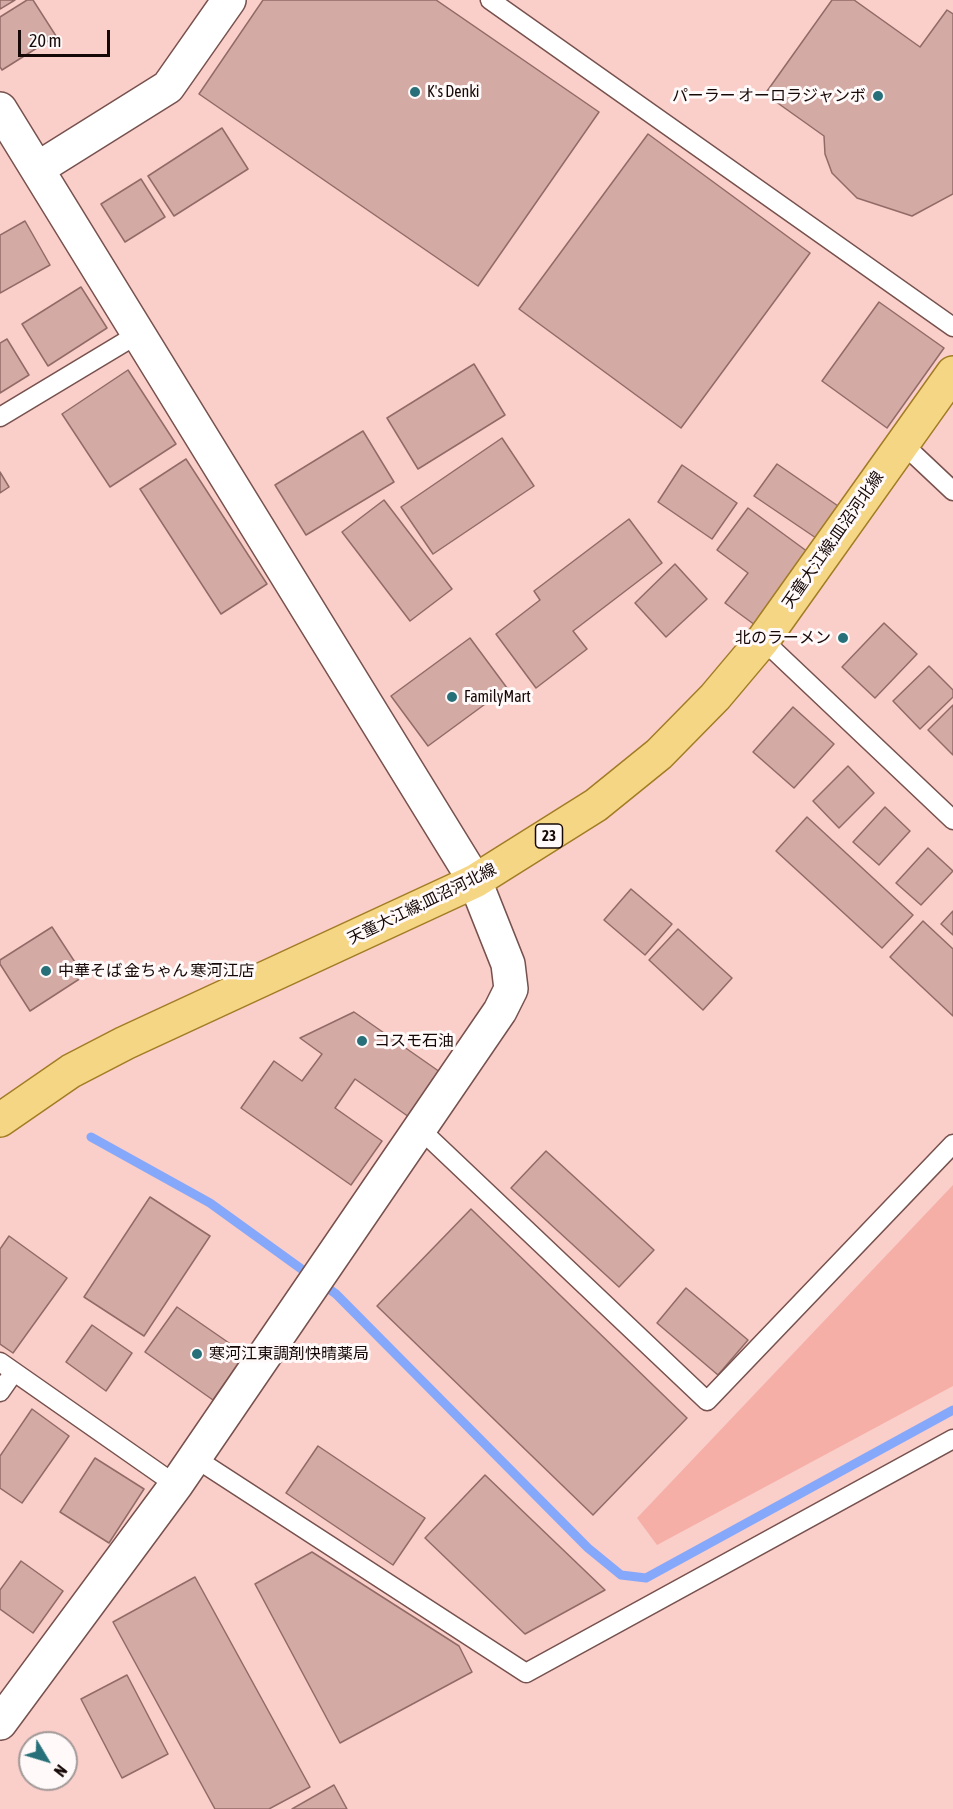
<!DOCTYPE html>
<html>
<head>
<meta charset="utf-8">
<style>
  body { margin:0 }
  #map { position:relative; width:953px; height:1809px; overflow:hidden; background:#facec9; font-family:"Asap Condensed",sans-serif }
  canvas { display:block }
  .north { position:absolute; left:18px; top:1731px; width:60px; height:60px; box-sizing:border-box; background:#fffaf9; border:2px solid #a29998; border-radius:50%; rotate:128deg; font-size:16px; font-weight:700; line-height:24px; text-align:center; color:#160807 }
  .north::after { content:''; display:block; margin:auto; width:21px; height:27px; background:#277079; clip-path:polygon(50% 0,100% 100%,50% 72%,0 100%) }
  .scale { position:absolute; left:18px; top:30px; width:92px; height:27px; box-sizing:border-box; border:3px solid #160807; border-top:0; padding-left:8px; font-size:18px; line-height:21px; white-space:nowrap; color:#160807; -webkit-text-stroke:4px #fffaf9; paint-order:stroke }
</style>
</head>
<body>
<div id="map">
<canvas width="953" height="1809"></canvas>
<div class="north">N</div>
<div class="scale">20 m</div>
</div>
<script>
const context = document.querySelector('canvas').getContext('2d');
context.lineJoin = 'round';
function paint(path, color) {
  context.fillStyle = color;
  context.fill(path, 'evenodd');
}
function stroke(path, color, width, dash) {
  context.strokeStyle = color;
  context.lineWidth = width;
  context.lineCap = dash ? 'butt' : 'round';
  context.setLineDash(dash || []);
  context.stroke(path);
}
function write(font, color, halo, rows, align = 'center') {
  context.font = font + ' "Asap Condensed","Noto Sans JP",sans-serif';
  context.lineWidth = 6;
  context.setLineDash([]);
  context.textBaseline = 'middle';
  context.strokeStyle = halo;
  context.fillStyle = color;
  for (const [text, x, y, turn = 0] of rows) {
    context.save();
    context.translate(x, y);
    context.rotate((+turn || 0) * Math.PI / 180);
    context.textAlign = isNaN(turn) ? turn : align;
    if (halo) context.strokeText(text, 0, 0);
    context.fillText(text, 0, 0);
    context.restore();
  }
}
paint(new Path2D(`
  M953 1185V1386L657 1545 637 1518Z`), '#f5afa7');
stroke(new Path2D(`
  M91 1137 210 1203 336 1294 588 1548 621 1575 646 1578 953 1410`), '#86a8fb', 9);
const building = new Path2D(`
  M0 0H15L0 9Z
  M27 0H33L56 36 2 70 0 67V17Z
  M263 0H436L599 112 478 286 199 94Z
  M832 0H854L920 47 947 10 953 14V194L912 216 857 198 832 173 825 154 824 136 765 94Z
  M222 128 248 169 174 216 148 176Z
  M648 134 810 253 681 428 519 309Z
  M141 179 165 217 125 242 101 204Z
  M25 221 50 265 0 293V235Z
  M81 287 107 328 48 366 22 324Z
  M879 302 944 348 887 428 822 381Z
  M7 339 29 375 0 393V343Z
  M474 364 505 415 418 469 387 418Z
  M128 370 176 444 110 487 62 414Z
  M363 431 394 482 306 535 275 485Z
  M502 438 534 486 433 554 401 507Z
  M186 459 267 584 221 614 140 489Z
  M777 464 841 508 819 540 754 496Z
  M682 465 737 503 712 539 658 502Z
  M0 472 9 487 0 493Z
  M384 500 452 589 410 621 342 532Z
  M748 508 808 552 755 625 725 603 748 573 717 550Z
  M629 519 662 563 573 631 587 649 536 688 496 634 540 600 534 591Z
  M675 564 707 599 666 637 635 603Z
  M884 623 917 654 875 698 842 667Z
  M470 638 507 688 428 746 391 696Z
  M929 666 953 690V697L920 729 893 701Z
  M953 705V755L928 730Z
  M793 707 834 744 794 788 753 752Z
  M848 766 874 793 839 828 813 801Z
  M885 807 910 831 879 865 853 842Z
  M807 817 913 915 882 948 776 851Z
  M928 848 953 871 921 905 896 883Z
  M631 889 672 924 645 955 604 920Z
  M953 911V935L941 924Z
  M923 921 953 949V1016L890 957Z
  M52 927 84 976 30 1011 0 964V960Z
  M678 929 732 978 703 1010 649 960Z
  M354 1012 440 1072 409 1117 355 1079 335 1108 382 1141 351 1185 241 1108 274 1061 302 1081 322 1054 300 1038Z
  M546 1151 654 1250 619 1287 511 1188Z
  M150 1197 210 1236 144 1336 84 1297Z
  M471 1209 687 1418 593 1515 377 1306Z
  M9 1236 67 1278 13 1353 0 1344V1249Z
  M686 1288 748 1340 718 1375 657 1323Z
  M177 1307 245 1354 213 1400 145 1352Z
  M92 1325 132 1353 106 1391 66 1362Z
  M32 1409 69 1436 22 1503 0 1488V1456Z
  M318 1446 425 1518 393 1565 286 1493Z
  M95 1458 144 1489 109 1543 60 1512Z
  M485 1475 605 1590 525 1634 425 1538Z
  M312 1552 459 1646 472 1672 340 1743 255 1584Z
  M21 1561 63 1591 33 1633 0 1609V1590Z
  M195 1577 310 1787 269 1809H215L113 1622Z
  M127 1675 168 1754 122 1778 81 1699Z
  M334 1785 347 1809H292Z`);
paint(building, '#d4aaa5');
stroke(building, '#926b67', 1.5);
const lane = new Path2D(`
  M490 0 953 327
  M0 417 138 334
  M902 443 953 491
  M763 640 953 820
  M420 1129 707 1401 953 1144
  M0 1362 176 1485
  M0 1392 14 1372
  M195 1458 526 1673 953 1439`);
const street = new Path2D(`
  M0 109 475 881
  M37 169 168 87 229 0`);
const secondary = new Path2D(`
  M0 1723 176 1485 500 1011 511 989 508 964 475 881`);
const primary = new Path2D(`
  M0 1120 71 1071 125 1043 475 881 596 805 659 754 715 697 763 640 953 373`);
stroke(lane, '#76514d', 21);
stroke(street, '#76514d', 36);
stroke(secondary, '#76514d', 36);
stroke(primary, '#a27c24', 36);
stroke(lane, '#fff', 18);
stroke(street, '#fff', 33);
stroke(secondary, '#fff', 33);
stroke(primary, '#f5d685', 33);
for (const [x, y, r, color] of [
  [415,92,6,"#277079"],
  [878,96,6,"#277079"],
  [843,638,6,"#277079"],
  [452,697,6,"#277079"],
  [46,971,6,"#277079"],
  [362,1041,6,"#277079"],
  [197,1354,6,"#277079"]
]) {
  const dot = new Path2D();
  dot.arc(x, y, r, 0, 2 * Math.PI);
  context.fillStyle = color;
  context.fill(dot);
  stroke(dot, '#fffaf9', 2);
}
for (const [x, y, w] of [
  [549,836,27]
]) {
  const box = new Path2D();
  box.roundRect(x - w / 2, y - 12, w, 24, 4.5);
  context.fillStyle = '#fffaf9';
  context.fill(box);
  stroke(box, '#160807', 1.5);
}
write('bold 15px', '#160807', null, [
  ["23",549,836]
]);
write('16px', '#160807', '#fffaf9', [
  ["K's Denki",427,92],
  ["パーラー オーロラジャンボ",866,96,"right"],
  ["北のラーメン",831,638,"right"],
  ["FamilyMart",464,697],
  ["中華そば 金ちゃん 寒河江店",58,971],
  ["コスモ石油",374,1041],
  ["寒河江東調剤快晴薬局",209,1354]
], 'left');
write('16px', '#160807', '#fffaf9', [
  ["天童大江線;皿沼河北線",833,540,-55],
  ["天童大江線;皿沼河北線",422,904,-26]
]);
</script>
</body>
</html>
